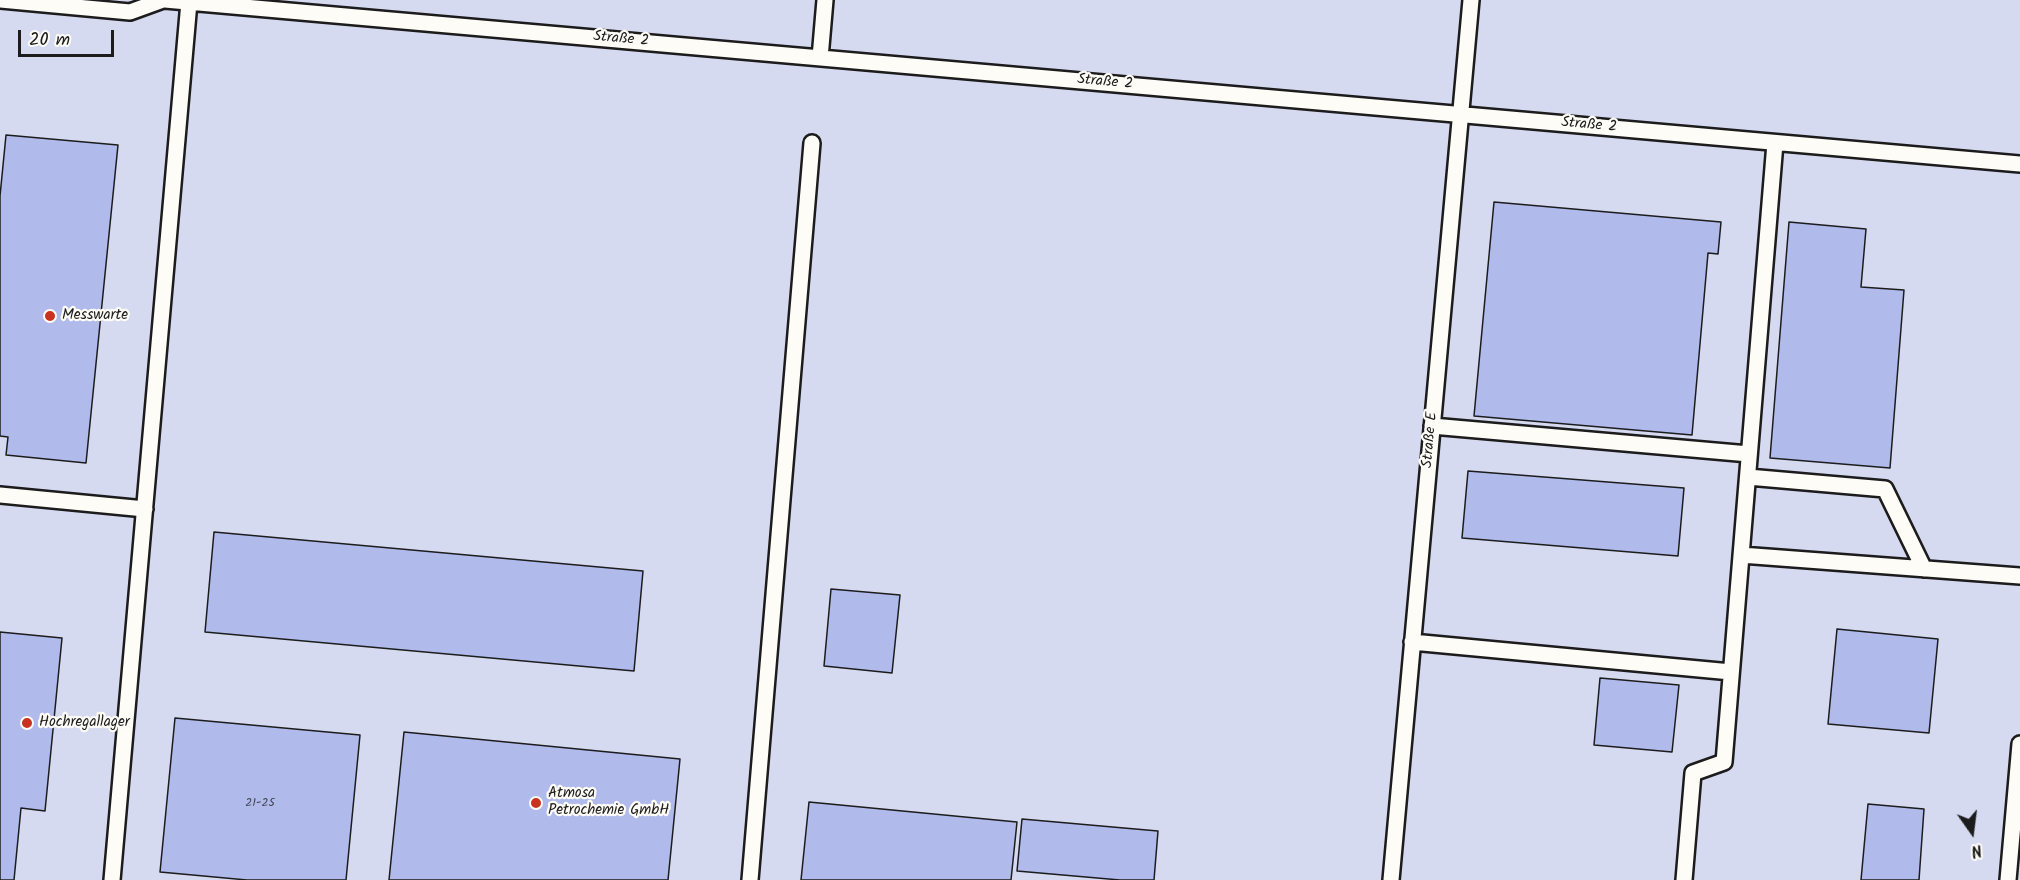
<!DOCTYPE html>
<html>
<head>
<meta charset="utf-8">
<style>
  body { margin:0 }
  #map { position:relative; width:2020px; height:880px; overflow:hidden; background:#e6e8f3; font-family:Kalam,sans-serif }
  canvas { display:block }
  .north { position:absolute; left:1942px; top:802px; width:60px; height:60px; -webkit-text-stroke:4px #fdfcf7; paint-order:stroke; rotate:166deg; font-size:16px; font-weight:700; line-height:24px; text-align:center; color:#1c1c1c }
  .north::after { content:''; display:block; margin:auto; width:21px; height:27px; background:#1c1c1c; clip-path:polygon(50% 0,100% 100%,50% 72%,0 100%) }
  .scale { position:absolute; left:18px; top:30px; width:96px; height:27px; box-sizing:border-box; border:3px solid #1c1c1c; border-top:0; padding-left:8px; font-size:18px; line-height:21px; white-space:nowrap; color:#1c1c1c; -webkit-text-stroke:4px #fdfcf7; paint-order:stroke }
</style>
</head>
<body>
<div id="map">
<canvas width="2020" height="880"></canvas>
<div class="north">N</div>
<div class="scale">20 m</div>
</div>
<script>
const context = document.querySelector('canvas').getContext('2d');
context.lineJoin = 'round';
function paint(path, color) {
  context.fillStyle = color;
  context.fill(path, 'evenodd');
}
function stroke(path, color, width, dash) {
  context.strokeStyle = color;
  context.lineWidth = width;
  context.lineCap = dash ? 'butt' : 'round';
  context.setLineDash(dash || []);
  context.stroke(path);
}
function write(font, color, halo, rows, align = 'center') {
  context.font = font + ' Kalam,sans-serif';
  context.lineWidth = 4.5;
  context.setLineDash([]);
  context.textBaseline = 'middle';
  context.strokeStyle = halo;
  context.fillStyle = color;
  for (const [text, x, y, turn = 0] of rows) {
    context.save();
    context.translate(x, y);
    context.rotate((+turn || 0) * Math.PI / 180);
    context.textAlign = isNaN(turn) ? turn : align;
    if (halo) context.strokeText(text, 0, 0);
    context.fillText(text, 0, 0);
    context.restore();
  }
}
paint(new Path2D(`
  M0 0H2020V880H0Z`), '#d6daf1');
const building = new Path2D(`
  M6 135 118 145 86 463 6 455 8 437 0 436V196Z
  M1494 202 1721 222 1718 254 1708 253 1692 435 1474 416Z
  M1789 222 1866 229 1861 287 1904 290 1890 468 1770 458Z
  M1468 471 1684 488 1678 556 1462 538Z
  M214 532 643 571 634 671 205 632Z
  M831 589 900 595 892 673 824 666Z
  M1837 629 1938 639 1929 733 1828 724Z
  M0 632 62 638 45 811 21 808 14 880H0Z
  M1600 678 1679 685 1672 752 1594 745Z
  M175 718 360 735 346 880H247L160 872Z
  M404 732 680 759 668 880H389Z
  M809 802 1017 822 1011 880H801Z
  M1868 804 1924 809 1919 880H1861Z
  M1022 819 1158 831 1154 880H1120L1017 871Z`);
paint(building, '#b0baeb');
stroke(building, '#1c1c1c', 1.5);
const service = new Path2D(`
  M0 0 130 12 163 0
  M165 0 2020 164
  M820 58 825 0
  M1432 426 1749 454
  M1748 477 1885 489 1924 569
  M0 495 145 509
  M1741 555 2020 576
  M1412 642 1731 672
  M112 880 189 2
  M750 880 812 143
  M1391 880 1471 0
  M1684 880 1693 773 1724 762 1775 143
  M2008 880 2020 744`);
stroke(service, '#1c1c1c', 20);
stroke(service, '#fdfcf7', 15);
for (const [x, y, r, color] of [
  [50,316,6,"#c8321e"],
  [27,723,6,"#c8321e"],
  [536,803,6,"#c8321e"]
]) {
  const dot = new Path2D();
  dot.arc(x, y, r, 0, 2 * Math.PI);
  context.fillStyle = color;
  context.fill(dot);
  stroke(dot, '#fdfcf7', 2);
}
write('12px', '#414450', null, [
  ["21-25",260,804]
]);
write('15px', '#1c1c1c', '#fdfcf7', [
  ["Straße 2",621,40,5],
  ["Straße 2",1105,83,5],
  ["Straße 2",1589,126,5],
  ["Straße E",1431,440,-85]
]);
write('15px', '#1c1c1c', '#fdfcf7', [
  ["Messwarte",62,316],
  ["Hochregallager",39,723],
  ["Atmosa",548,794],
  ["Petrochemie GmbH",548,811]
], 'left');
</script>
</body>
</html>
